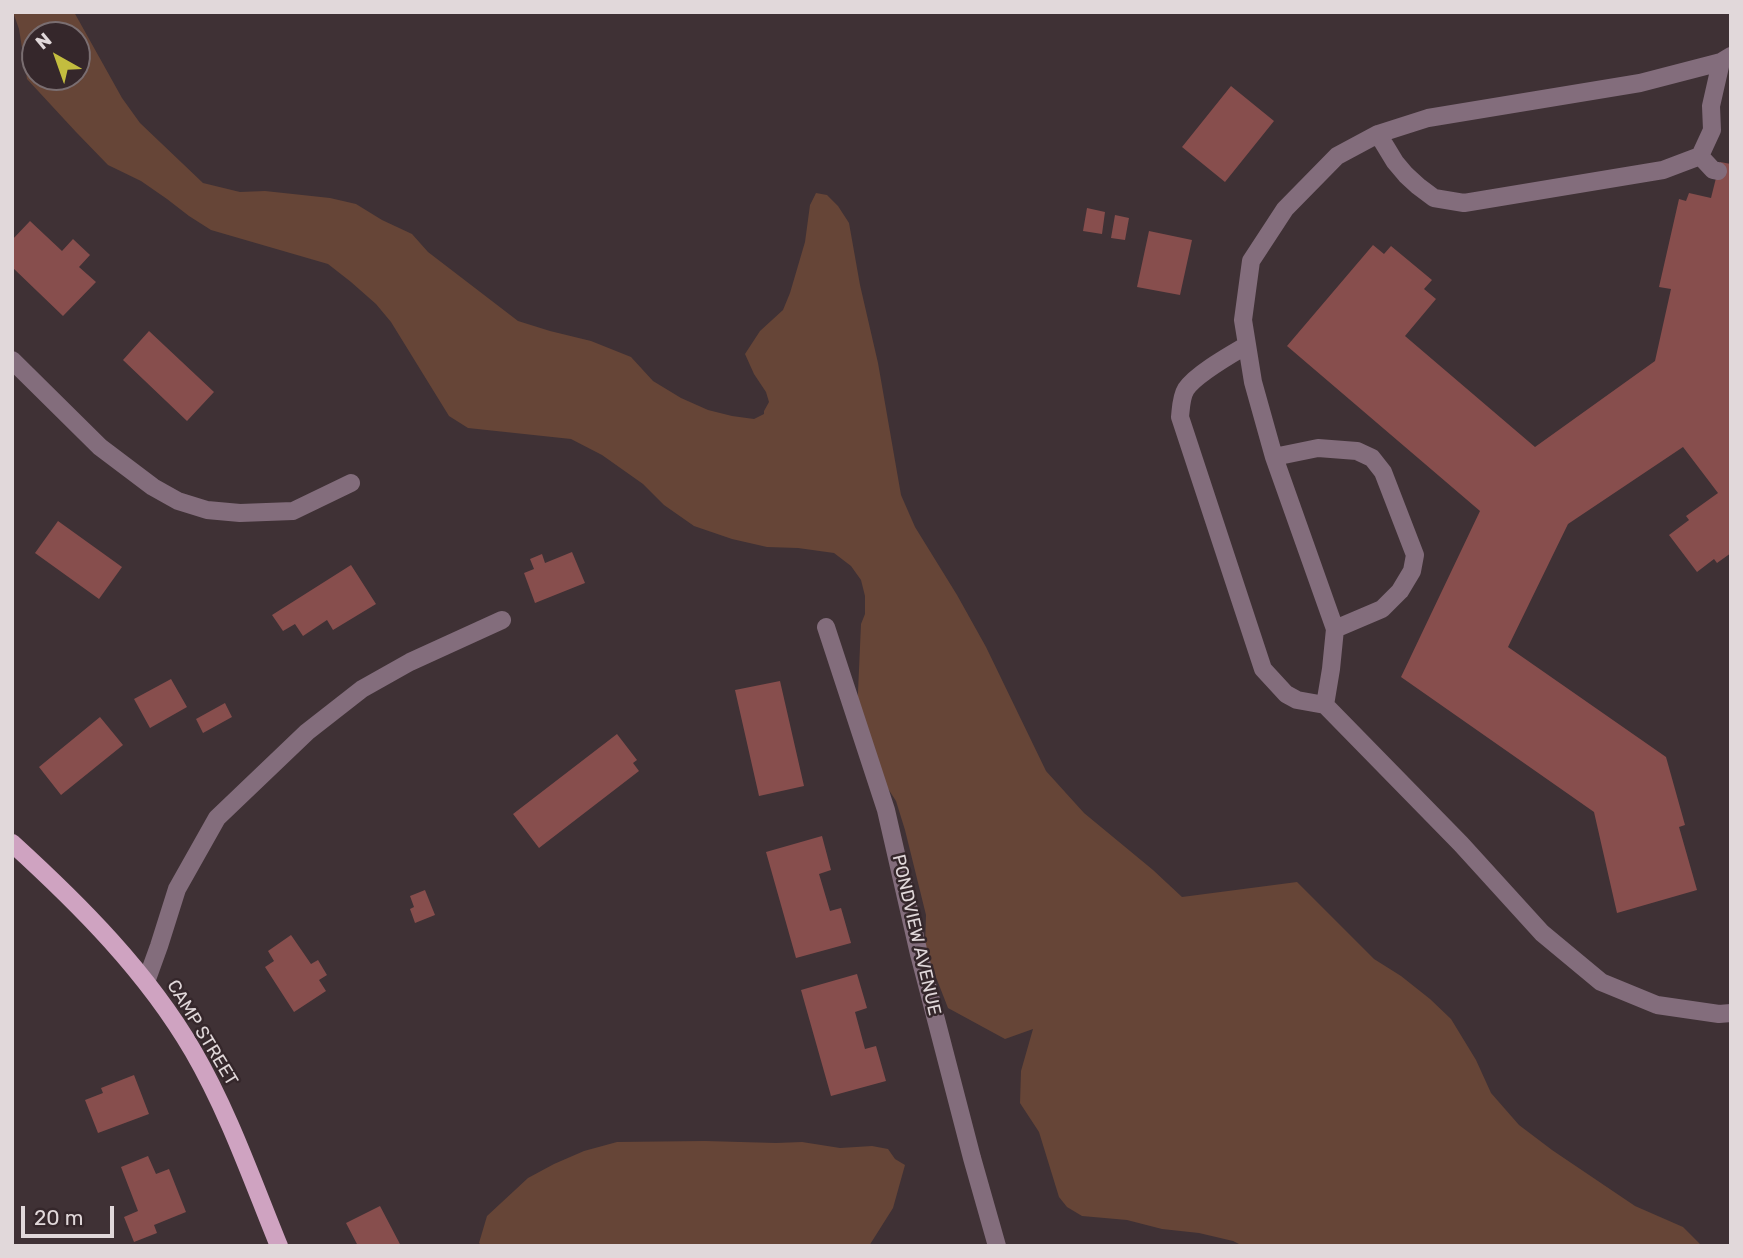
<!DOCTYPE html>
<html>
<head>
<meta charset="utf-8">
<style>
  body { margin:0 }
  #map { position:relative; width:1743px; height:1258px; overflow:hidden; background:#3f3135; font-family:Rubik,sans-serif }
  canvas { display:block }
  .frame { position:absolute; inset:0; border:14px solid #e1d8da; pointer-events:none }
  .north { position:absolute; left:21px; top:21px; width:70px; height:70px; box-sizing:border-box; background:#35272b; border:2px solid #7a6e71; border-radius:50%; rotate:320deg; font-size:19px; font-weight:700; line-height:28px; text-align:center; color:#e1d8da }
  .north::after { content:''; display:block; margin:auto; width:24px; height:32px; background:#c3bd3f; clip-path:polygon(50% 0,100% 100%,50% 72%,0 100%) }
  .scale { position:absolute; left:21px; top:1206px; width:93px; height:32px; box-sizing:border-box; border:4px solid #e1d8da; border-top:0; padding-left:9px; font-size:21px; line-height:24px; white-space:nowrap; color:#e1d8da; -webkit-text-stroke:5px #35272b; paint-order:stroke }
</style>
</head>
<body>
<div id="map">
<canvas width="1743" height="1258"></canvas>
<div class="frame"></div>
<div class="north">N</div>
<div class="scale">20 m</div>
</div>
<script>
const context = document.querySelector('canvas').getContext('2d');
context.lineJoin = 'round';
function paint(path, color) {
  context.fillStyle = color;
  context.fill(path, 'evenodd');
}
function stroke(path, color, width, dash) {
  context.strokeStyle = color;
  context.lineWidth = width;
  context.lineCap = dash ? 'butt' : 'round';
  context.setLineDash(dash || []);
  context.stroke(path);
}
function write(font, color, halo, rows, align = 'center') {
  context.font = font + ' Rubik,sans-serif';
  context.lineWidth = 5;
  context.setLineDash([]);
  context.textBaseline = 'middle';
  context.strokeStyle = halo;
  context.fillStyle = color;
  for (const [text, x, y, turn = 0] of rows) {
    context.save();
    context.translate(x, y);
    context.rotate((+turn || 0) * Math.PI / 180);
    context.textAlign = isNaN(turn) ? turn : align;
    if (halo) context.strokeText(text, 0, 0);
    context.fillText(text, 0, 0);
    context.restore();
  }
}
paint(new Path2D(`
  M13 12H74L122 98 140 123 203 183 240 192 265 191 330 198 356 204 382 220 412 234 428 252 518 321 550 331 591 341 631 357 653 381 681 398 708 410 732 416 754 419 764 414V411L769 402 766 392 754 374 745 354 760 331 783 310 790 293 805 242 810 205 816 193 827 195 838 206 849 223 860 285 878 363 901 495 915 527 957 595 986 647 1046 771 1084 813 1153 870 1182 897 1297 882 1374 959 1401 976 1430 999 1451 1019 1476 1060 1491 1093 1519 1125 1552 1150 1635 1206 1683 1227 1702 1246H1243L1233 1241 1199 1233 1162 1229 1127 1220 1082 1216 1067 1207 1059 1197 1039 1132 1020 1103 1021 1071 1033 1029 1005 1039 948 1008 925 949 926 915 905 830 896 801 876 770 857 715 861 624 865 614V596L861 580 851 566 834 553 798 548 767 547 732 539 694 526 664 505 643 484 602 455 571 439 468 428 449 416 391 322 376 304 351 282 328 264 211 230 189 216 167 199 141 181 108 165 76 132 27 79 19 29ZM35 35H77V77H35Z
  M705 1141 776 1143 802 1142 840 1148 872 1146 888 1149 895 1159 905 1165 893 1208 869 1246H482L479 1243 487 1216 528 1178 554 1164 584 1151 617 1142Z`), '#664537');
paint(new Path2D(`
  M1231 86 1274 121 1225 182 1182 147Z
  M1720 162 1731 164V553L1717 563 1714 559 1697 572 1669 535 1689 520 1686 516 1718 493 1683 447 1568 524 1508 647 1666 757 1685 825 1679 827 1697 890 1617 913 1594 812 1401 677 1480 511 1287 346 1373 245 1384 254 1391 246 1432 280 1424 289 1436 299 1405 336 1535 447 1655 361 1671 289 1659 287 1679 199 1686 201 1689 193 1711 198Z
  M1087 208 1105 212 1102 234 1083 231Z
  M1115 215 1129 218 1125 240 1111 238Z
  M30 221 62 251 73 239 90 255 79 267 96 282 63 316 12 267V240Z
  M1149 231 1192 240 1180 295 1137 287Z
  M149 331 214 392 187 421 123 360Z
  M58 521 122 567 99 599 35 553Z
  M572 552 585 583 535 603 524 573 534 569 530 559 542 554 545 563Z
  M351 565 376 604 333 630 327 620 303 636 295 624 283 631 272 615Z
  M171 679 187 707 150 728 134 699Z
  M780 681 804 786 759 796 735 690Z
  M225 703 232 717 203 733 196 719Z
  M100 717 123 745 61 795 39 767Z
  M617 734 637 760 633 763 639 771 539 848 513 814Z
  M822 836 831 870 819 874 830 911 841 908 851 943 796 958 766 852Z
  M425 890 435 915 415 923 410 909 414 907 410 896Z
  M291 935 311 964 318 960 327 975 319 980 326 991 294 1012 265 967 274 961 268 951Z
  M857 974 867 1008 855 1012 865 1049 876 1046 886 1081 831 1096 801 990Z
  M134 1075 149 1114 98 1133 85 1100 103 1093 101 1088Z
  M148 1156 156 1174 169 1169 186 1212 154 1225 157 1233 134 1242 124 1217 138 1211 121 1167Z
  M380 1206 401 1246H358L346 1223Z`), '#874e4d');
stroke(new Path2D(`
  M1378 134 1395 162 1406 175 1418 186 1434 198 1464 203 1663 170 1700 156
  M1718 171 1713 170 1700 156 1712 130 1711 106 1721 62
  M1247 345C1230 355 1196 374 1186 389 1181 397 1181 408 1180 417L1263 669 1286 694 1297 700 1325 705
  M12 360 100 447 153 487 178 501 207 510 240 513 293 511 351 483
  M1274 457 1318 448 1357 451 1372 458 1383 472 1415 555 1412 571 1400 591 1382 609 1335 629 1274 457 1253 382 1243 320 1251 261 1285 209 1337 156 1378 134 1428 118 1640 83 1721 62 1731 56
  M826 627 886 810 919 954 972 1158 997 1246
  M1335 629 1331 669 1325 705 1461 844 1542 933 1601 982 1657 1005 1719 1014 1731 1013
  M146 982 159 946 177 889 217 818 307 732 362 689 410 662 502 620`), '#836d7c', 18);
stroke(new Path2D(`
  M12 843C80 905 147 972 193 1051 229 1113 252 1180 279 1246`), '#cfa3c1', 18);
write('18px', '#e1d8da', '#35272b', [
  ["PONDVIEW AVENUE",916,935,77],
  ["CAMP STREET",202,1033,59]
]);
</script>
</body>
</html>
